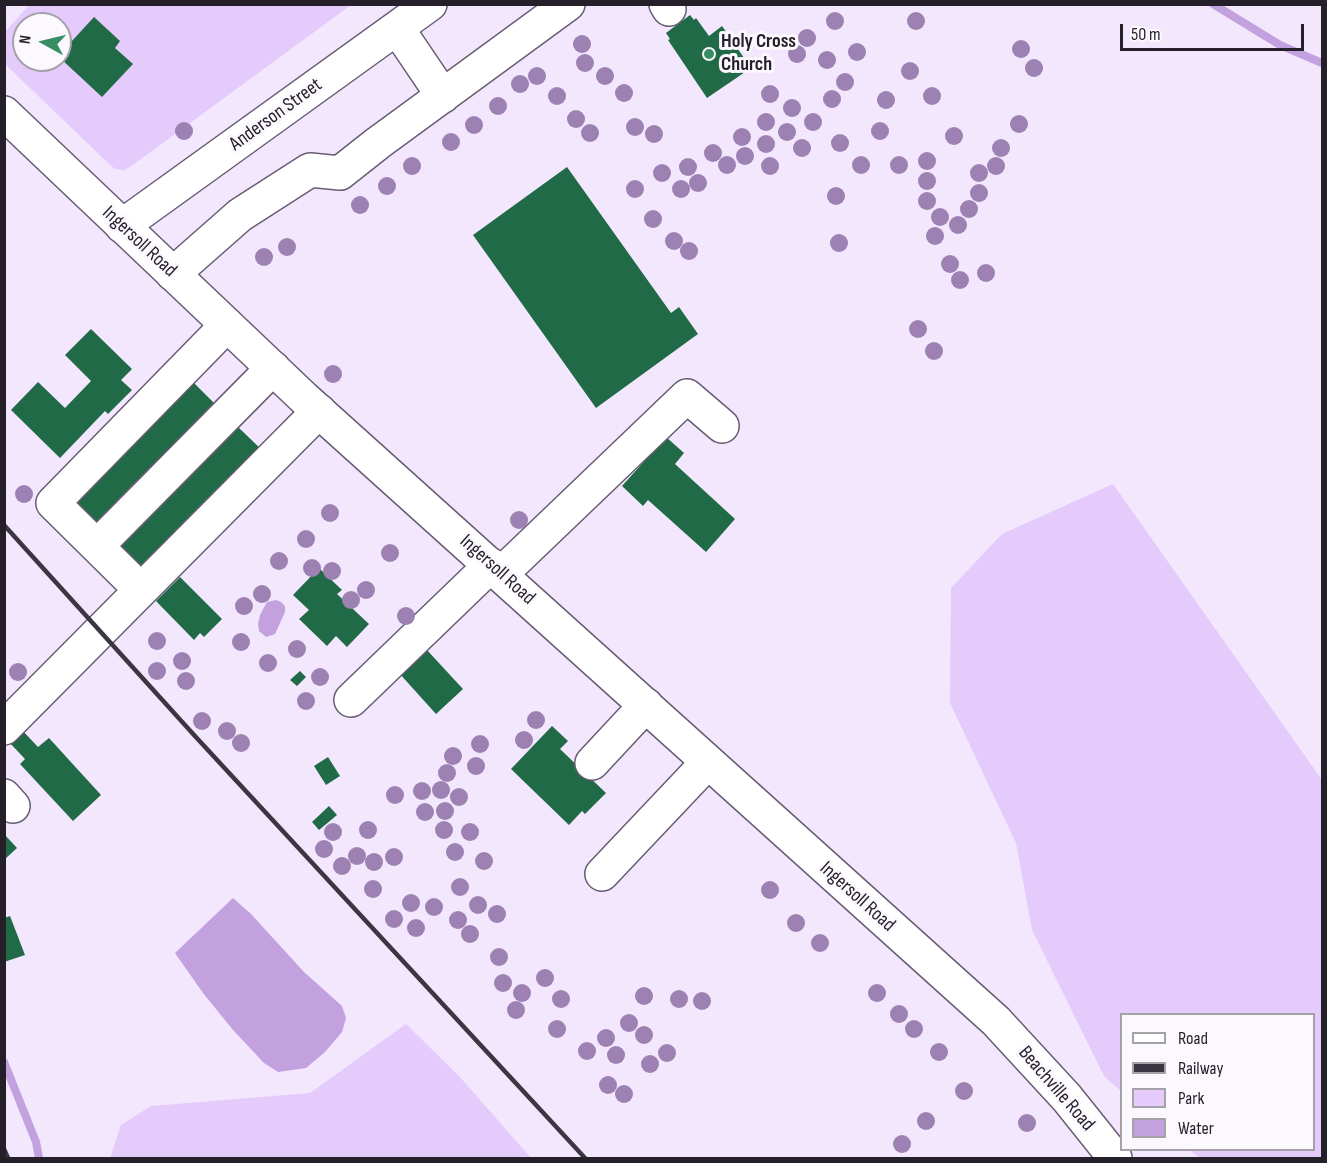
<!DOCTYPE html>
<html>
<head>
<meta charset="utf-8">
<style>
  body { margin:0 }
  #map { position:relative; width:1327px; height:1163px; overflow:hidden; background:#f2e7fd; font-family:"Sofia Sans Condensed",sans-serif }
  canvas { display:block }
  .frame { position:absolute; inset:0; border:6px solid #241f29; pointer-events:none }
  .legend { position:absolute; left:1120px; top:1013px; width:195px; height:138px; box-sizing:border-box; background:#fbf8fe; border:2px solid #a5a1a9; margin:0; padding:8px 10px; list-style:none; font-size:18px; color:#241f29 }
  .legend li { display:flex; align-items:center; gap:12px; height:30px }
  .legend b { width:30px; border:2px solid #a5a1a9 }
  .north { position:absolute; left:12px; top:12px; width:60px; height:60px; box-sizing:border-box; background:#fbf8fe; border:2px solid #a5a1a9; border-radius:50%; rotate:278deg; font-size:16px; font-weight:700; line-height:24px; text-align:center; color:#241f29 }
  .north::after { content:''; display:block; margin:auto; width:21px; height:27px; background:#368e62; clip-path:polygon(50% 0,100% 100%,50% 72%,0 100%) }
  .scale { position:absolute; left:1120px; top:24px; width:184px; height:27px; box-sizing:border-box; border:3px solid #241f29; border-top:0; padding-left:8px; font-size:18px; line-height:21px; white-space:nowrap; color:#241f29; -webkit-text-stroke:4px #fbf8fe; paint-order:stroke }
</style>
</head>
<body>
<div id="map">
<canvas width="1327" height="1163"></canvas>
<div class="frame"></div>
<ul class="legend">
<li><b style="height:8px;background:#fff"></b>Road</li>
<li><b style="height:8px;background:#3c3642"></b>Railway</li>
<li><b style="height:16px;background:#e4cbfb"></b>Park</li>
<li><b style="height:16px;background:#c2a1de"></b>Water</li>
</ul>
<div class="north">N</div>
<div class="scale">50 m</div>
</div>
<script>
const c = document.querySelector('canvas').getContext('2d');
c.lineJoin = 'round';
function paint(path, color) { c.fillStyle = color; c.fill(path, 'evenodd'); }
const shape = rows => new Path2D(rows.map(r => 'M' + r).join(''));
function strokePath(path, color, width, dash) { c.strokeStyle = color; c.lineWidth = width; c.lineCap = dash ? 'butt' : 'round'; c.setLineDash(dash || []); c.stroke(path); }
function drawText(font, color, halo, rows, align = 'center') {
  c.font = font + ' "Sofia Sans Condensed",sans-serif'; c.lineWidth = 6; c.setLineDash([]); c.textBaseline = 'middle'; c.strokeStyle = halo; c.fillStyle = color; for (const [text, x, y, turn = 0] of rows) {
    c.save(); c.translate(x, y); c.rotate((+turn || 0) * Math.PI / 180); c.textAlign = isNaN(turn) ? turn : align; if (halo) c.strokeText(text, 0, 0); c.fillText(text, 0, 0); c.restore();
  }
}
paint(shape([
  [29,5,351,5,130,167,124,170,115,169,108,163,5,64,5,32],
  [24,24,60,24,60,60,24,60],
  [1113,484,1322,780,1322,1158,1200,1158,1189,1150,1314,1150,1314,1014,1122,1014,1121,1091,1104,1076,1032,930,1016,843,950,703,951,588,1002,534],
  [406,1024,459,1076,531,1158,110,1158,121,1125,151,1106,310,1093]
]), '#e4cbfb');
paint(shape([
  [276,600,281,602,285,606,285,612,275,634,266,637,259,631,258,624,260,615,267,602],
  [233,898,251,914,304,972,342,1006,346,1018,342,1032,325,1052,306,1068,278,1072,264,1063,233,1030,203,993,175,953]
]), '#c2a1de');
strokePath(shape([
  [1213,4,1280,45,1322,63],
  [4,1062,36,1142,39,1158]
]), '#c2a1de', 8);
paint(shape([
  [690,15,694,20,696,18,709,36,722,26,751,68,707,98,668,40,670,39,666,33],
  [94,17,120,41,115,48,133,64,102,97,60,58,60,54],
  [567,167,671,313,679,307,698,334,596,408,473,235],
  [91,329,132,369,121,380,132,390,108,414,105,411,60,458,11,410,38,382,65,408,91,381,65,355],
  [193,382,218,407,97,529,73,505],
  [238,427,264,452,143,575,117,549],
  [666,437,684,453,675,464,735,519,706,552,648,500,643,506,622,486],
  [319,568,342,590,337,594,369,624,347,647,336,636,327,646,299,619,309,610,293,595],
  [180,577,222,619,204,637,200,633,194,640,156,601],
  [426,649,463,689,436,714,399,673],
  [300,671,306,677,297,686,290,680],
  [552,726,568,741,560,749,606,793,585,814,582,811,569,825,511,769],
  [21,729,38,747,49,738,101,795,73,821,20,764,25,759,8,741],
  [328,757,340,776,326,785,314,766],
  [329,806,337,815,319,830,312,822],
  [5,835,17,848,5,859],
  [10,916,25,955,4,962,4,918]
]), '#216a47');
const minor = shape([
  [666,4,669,9],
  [397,28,443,96],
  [122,226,430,4],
  [173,274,240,215,310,170,340,173,378,143,568,4],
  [97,546,273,368],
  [501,574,687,396,722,426],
  [141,590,53,503,227,325],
  [351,700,491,565],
  [4,728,319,411],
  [592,763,646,705],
  [4,796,13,806],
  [602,874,708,762]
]);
const major = shape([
  [4,113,304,398,996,1021,1067,1098,1115,1158]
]);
strokePath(minor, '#685c73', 36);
strokePath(major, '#685c73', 36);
strokePath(minor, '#fff', 33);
strokePath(major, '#fff', 33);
strokePath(shape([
  [4,525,194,735,585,1158],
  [4,1149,8,1158]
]), '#3c3642', 4.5);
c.fillStyle = '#9c81b2';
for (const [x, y] of [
  [835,21],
  [916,21],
  [807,38],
  [582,44],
  [1021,49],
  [857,52],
  [797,54],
  [827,60],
  [585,63],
  [1034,68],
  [910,71],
  [537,76],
  [605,76],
  [845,82],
  [520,84],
  [624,93],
  [770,94],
  [557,96],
  [932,96],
  [832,99],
  [886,100],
  [498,106],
  [792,108],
  [576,119],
  [766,122],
  [813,122],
  [1019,124],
  [474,125],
  [635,127],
  [184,131],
  [880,131],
  [787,132],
  [590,133],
  [654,134],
  [954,136],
  [742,137],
  [451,142],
  [840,143],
  [766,144],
  [802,148],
  [1001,148],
  [713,153],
  [745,156],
  [927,161],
  [727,165],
  [861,165],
  [899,165],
  [412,166],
  [770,166],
  [996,166],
  [688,167],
  [662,173],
  [979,173],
  [927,181],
  [698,183],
  [387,186],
  [635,189],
  [681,189],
  [979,193],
  [836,196],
  [927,201],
  [360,205],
  [969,209],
  [940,217],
  [653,219],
  [958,225],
  [935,236],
  [674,241],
  [839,243],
  [287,247],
  [689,251],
  [264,257],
  [950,264],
  [986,273],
  [960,280],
  [918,329],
  [934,351],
  [333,374],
  [24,494],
  [330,513],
  [519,520],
  [306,539],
  [390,553],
  [279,561],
  [312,568],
  [332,571],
  [366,590],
  [262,594],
  [351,600],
  [244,606],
  [406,616],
  [157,641],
  [241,642],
  [297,649],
  [182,661],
  [268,663],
  [157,671],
  [18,672],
  [320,677],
  [186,681],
  [306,701],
  [536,720],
  [202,721],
  [227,731],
  [524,740],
  [241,743],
  [480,744],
  [453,756],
  [476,766],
  [447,773],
  [441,790],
  [422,791],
  [395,795],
  [459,797],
  [445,811],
  [425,812],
  [368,830],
  [444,830],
  [333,832],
  [470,832],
  [324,849],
  [455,852],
  [357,856],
  [394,857],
  [484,861],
  [374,862],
  [342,866],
  [460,887],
  [373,889],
  [770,890],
  [411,903],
  [478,905],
  [434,907],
  [497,914],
  [394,919],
  [458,920],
  [796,923],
  [416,928],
  [470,934],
  [820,943],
  [499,957],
  [545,978],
  [503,983],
  [522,993],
  [877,993],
  [644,996],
  [561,999],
  [679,999],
  [702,1001],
  [516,1010],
  [899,1014],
  [629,1023],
  [557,1029],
  [914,1029],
  [644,1035],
  [606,1038],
  [587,1051],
  [939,1052],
  [667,1053],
  [616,1055],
  [650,1064],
  [608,1085],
  [964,1091],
  [624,1094],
  [926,1121],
  [1027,1123],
  [902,1144]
]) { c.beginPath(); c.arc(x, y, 9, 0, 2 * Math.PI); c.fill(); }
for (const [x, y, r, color] of [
  [709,54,6,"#368e62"]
]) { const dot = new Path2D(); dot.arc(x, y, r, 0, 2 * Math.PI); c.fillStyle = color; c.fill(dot); strokePath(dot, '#fbf8fe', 2); }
drawText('bold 20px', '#241f29', '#fbf8fe', [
  ["Holy Cross",721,42],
  ["Church",721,65]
], 'left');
drawText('20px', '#241f29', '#fbf8fe', [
  ["Anderson Street",276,115,-36],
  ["Ingersoll Road",139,242,43],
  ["Ingersoll Road",497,570,42],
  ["Ingersoll Road",857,897,42],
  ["Beachville Road",1056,1089,49]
]);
</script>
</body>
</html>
